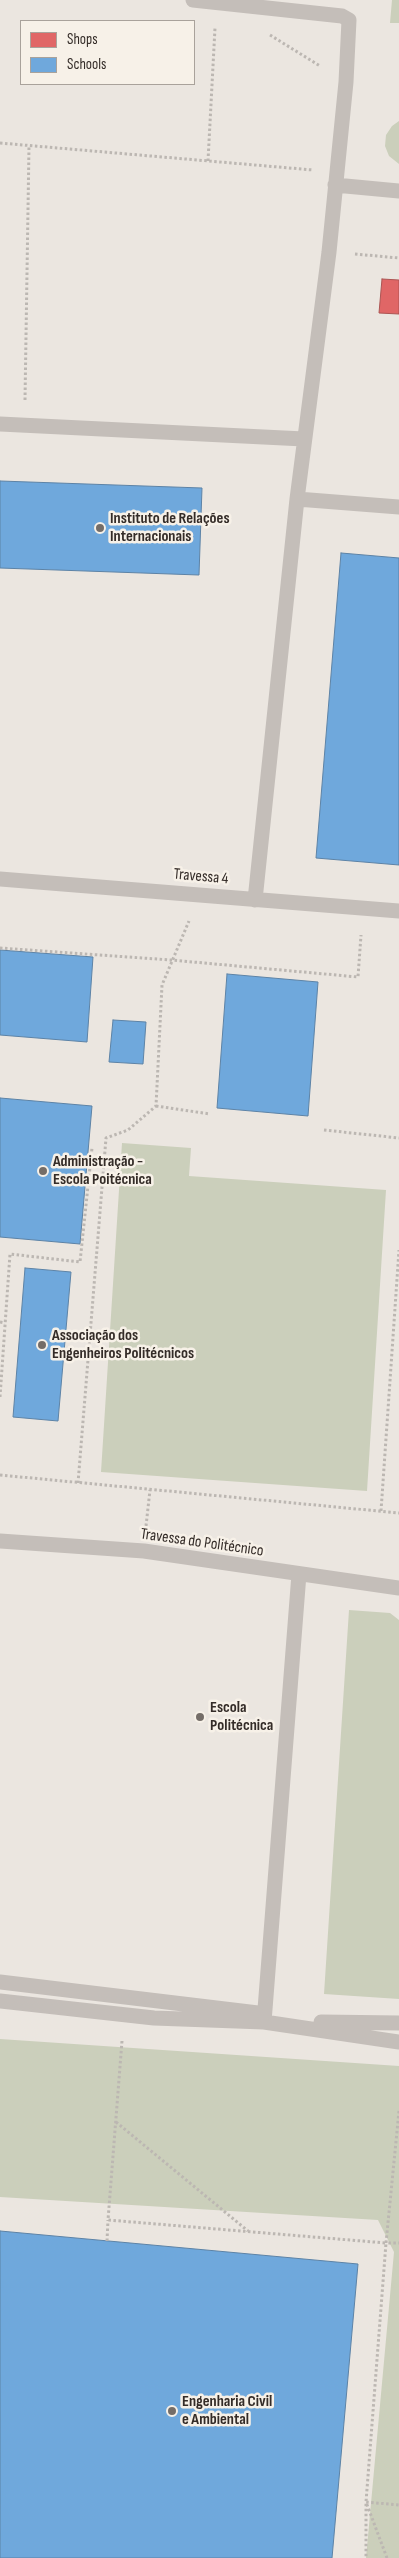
<!DOCTYPE html>
<html>
<head>
<meta charset="utf-8">
<style>
  body { margin:0 }
  #map { position:relative; width:399px; height:2558px; overflow:hidden; background:#ebe6e0; font-family:"Sofia Sans Condensed",sans-serif }
  canvas { display:block }
  .legend { position:absolute; left:20px; top:20px; width:175px; height:65px; box-sizing:border-box; background:#f7f1e8; border:1px solid #a9a29b; margin:0; padding:6px 9px; list-style:none; font-size:15px; color:#342c28 }
  .legend li { display:flex; align-items:center; gap:10px; height:25px }
  .legend b { width:25px; border:1px solid #a9a29b }
</style>
</head>
<body>
<div id="map">
<canvas width="399" height="2558"></canvas>
<ul class="legend">
<li><b style="height:14px;background:#e06666"></b>Shops</li>
<li><b style="height:14px;background:#6fa8dc"></b>Schools</li>
</ul>
</div>
<script>
const c = document.querySelector('canvas').getContext('2d');
c.lineJoin = 'round';
function paint(path, color) { c.fillStyle = color; c.fill(path, 'evenodd'); }
const shape = rows => new Path2D(rows.map(r => 'M' + r).join(''));
function strokePath(path, color, width, dash) { c.strokeStyle = color; c.lineWidth = width; c.lineCap = dash ? 'butt' : 'round'; c.setLineDash(dash || []); c.stroke(path); }
function drawText(font, color, halo, rows, align = 'center') {
  c.font = font + ' "Sofia Sans Condensed",sans-serif'; c.lineWidth = 5; c.setLineDash([]); c.textBaseline = 'middle'; c.strokeStyle = halo; c.fillStyle = color; for (const [text, x, y, turn = 0] of rows) {
    c.save(); c.translate(x, y); c.rotate((+turn || 0) * Math.PI / 180); c.textAlign = isNaN(turn) ? turn : align; if (halo) c.strokeText(text, 0, 0); c.fillText(text, 0, 0); c.restore();
  }
}
paint(shape([
  [392,0,399,0,399,23,390,23],
  [399,121,399,164,389,156,385,146,386,135,392,126],
  [122,1143,191,1148,189,1176,386,1190,367,1491,101,1472],
  [349,1610,390,1613,399,1620,399,1999,324,1994],
  [0,2039,399,2066,399,2558,366,2558,394,2252,378,2220,0,2197]
]), '#cbcfbb');
const shops = shape([
  [382,279,399,280,399,314,379,313,382,279]
]);
paint(shops, '#e06666');
strokePath(shops, '#ac5553', 1);
const schools = shape([
  [0,481,202,488,199,575,0,568,0,481],
  [341,553,399,558,399,865,316,858,341,553],
  [0,950,93,957,87,1042,0,1035,0,950],
  [227,974,318,982,308,1116,217,1108,227,974],
  [113,1020,146,1022,143,1064,109,1062,113,1020],
  [0,1098,92,1106,80,1244,0,1237,0,1098],
  [25,1268,71,1272,58,1421,13,1417,25,1268],
  [0,2231,358,2264,332,2558,0,2558,0,2231]
]);
paint(schools, '#6fa8dc');
strokePath(schools, '#5d83a6', 1);
strokePath(shape([
  [270,35,320,66],
  [0,143,313,170],
  [208,161,215,28],
  [355,254,399,258],
  [25,400,29,146],
  [0,948,171,960,358,977,361,935],
  [156,1106,210,1114],
  [324,1130,399,1138],
  [0,1322,5,1323],
  [0,1397,10,1254,80,1262,92,1148],
  [0,1475,399,1513],
  [78,1483,106,1138,128,1130,156,1106,162,985,189,921],
  [381,1511,399,1250],
  [146,1526,150,1490],
  [122,2041,108,2220,386,2243,366,2502,366,2558],
  [399,2111,386,2243,399,2243],
  [116,2122,248,2231],
  [107,2241,108,2220],
  [387,2558,366,2502,399,2505]
]), '#bcb7b2', 3, [2.5, 2.5]);
strokePath(shape([
  [193,0,342,16,349,20,346,82,329,252,297,499,255,900],
  [335,185,399,191],
  [0,424,304,439],
  [297,499,399,507],
  [0,879,399,911],
  [0,1541,144,1551,399,1588],
  [0,1982,258,2013],
  [0,2001,154,2018,264,2022,399,2042],
  [264,2022,299,1574],
  [321,2022,399,2023]
]), '#c4beb9', 15);
for (const [x, y, r, color] of [
  [100,528,5,"#746d68"],
  [43,1171,5,"#746d68"],
  [42,1345,5,"#746d68"],
  [200,1717,5,"#746d68"],
  [172,2411,5,"#746d68"]
]) { const dot = new Path2D(); dot.arc(x, y, r, 0, 2 * Math.PI); c.fillStyle = color; c.fill(dot); strokePath(dot, '#f7f1e8', 2); }
drawText('bold 16px', '#342c28', '#f7f1e8', [
  ["Instituto de Relações",110,519],
  ["Internacionais",110,537],
  ["Administração -",53,1162],
  ["Escola Poitécnica",53,1180],
  ["Associação dos",52,1336],
  ["Engenheiros Politécnicos",52,1354],
  ["Escola",210,1708],
  ["Politécnica",210,1726],
  ["Engenharia Civil",182,2402],
  ["e Ambiental",182,2420]
], 'left');
drawText('16px', '#342c28', '#f7f1e8', [
  ["Travessa 4",201,877,5],
  ["Travessa do Politécnico",202,1543,8]
]);
</script>
</body>
</html>
